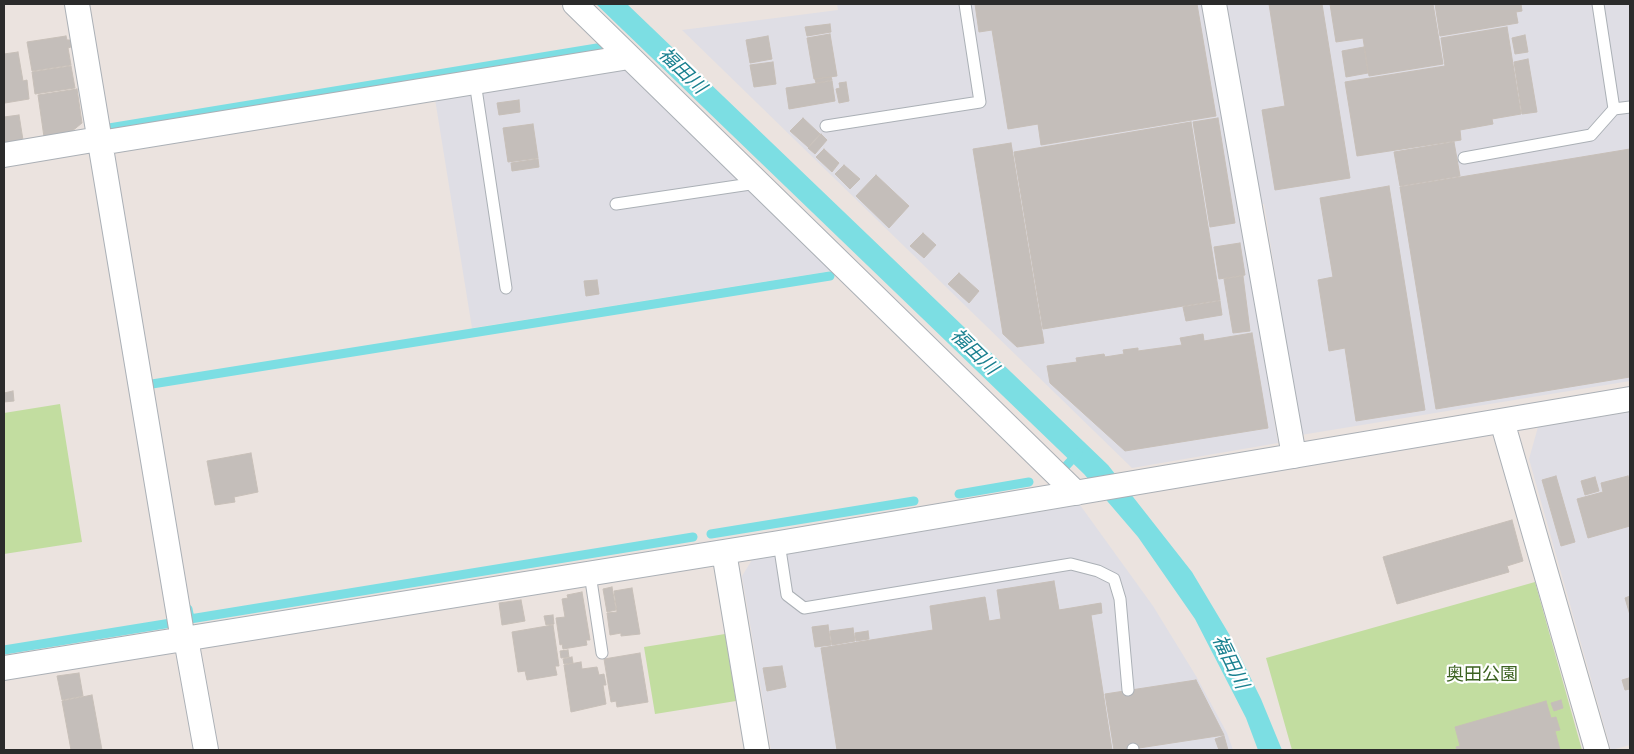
<!DOCTYPE html>
<html>
<head>
<meta charset="utf-8">
<style>
  body { margin:0 }
  #map { position:relative; width:1634px; height:754px; overflow:hidden; background:#ebe3df; font-family:Figtree,sans-serif }
  canvas { display:block }
  .frame { position:absolute; inset:0; border:5px solid #2b2b2b; pointer-events:none }
</style>
</head>
<body>
<div id="map">
<canvas width="1634" height="754"></canvas>
<div class="frame"></div>
</div>
<script>
const c = document.querySelector('canvas').getContext('2d');
c.lineJoin = 'round';
function paint(path, color) { c.fillStyle = color; c.fill(path, 'evenodd'); }
const shape = rows => new Path2D(rows.map(r => 'M' + r).join(''));
function strokePath(path, color, width, dash) { c.strokeStyle = color; c.lineWidth = width; c.lineCap = dash ? 'butt' : 'round'; c.setLineDash(dash || []); c.stroke(path); }
function drawText(font, color, halo, rows, align = 'center') {
  c.font = font + ' Figtree,"Noto Sans JP",sans-serif'; c.lineWidth = 4.5; c.setLineDash([]); c.textBaseline = 'middle'; c.strokeStyle = halo; c.fillStyle = color; for (const [text, x, y, turn = 0] of rows) {
    c.save(); c.translate(x, y); c.rotate((+turn || 0) * Math.PI / 180); c.textAlign = isNaN(turn) ? turn : align; if (halo) c.strokeText(text, 0, 0); c.fillText(text, 0, 0); c.restore();
  }
}
paint(shape([
  [837,4,1204,4,1278,443,1132,468,682,30,838,10],
  [1227,4,1630,4,1630,381,1301,435,1264,204,1259,204],
  [627,69,831,271,472,328,435,99],
  [1630,412,1630,745,1611,750,1529,459,1538,427],
  [1080,505,1153,606,1196,676,1227,733,1233,750,771,750,742,576,752,560]
]), '#dfdee5');
paint(shape([
  [60,404,82,542,4,554,4,413],
  [1535,582,1582,750,1292,750,1266,658],
  [725,634,736,701,655,714,644,647]
]), '#c2dda0');
paint(shape([
  [596,4,627,4,1108,465,1192,572,1229,634,1261,699,1282,750,1258,750,1246,718,1195,619,1138,537,1084,474]
]), '#7cdee3');
strokePath(shape([
  [109,128,603,47],
  [152,384,830,276],
  [1066,466,1078,453],
  [959,494,1029,482],
  [711,534,914,501],
  [188,609,190,619,693,537],
  [4,650,171,623]
]), '#7cdee3', 9);
const building = shape([
  [975,4,1197,4,1216,116,1041,145,1038,124,1008,129,992,30,979,32,975,4],
  [1269,4,1322,4,1350,178,1275,190,1262,110,1285,106,1269,4],
  [1330,4,1433,4,1443,64,1369,76,1363,38,1336,42,1330,4],
  [1435,4,1521,4,1522,11,1516,12,1518,23,1440,36,1435,4],
  [830,24,831,32,807,36,805,27,830,24],
  [1507,27,1521,114,1492,119,1493,124,1460,130,1461,140,1357,156,1345,82,1445,66,1441,38,1507,27],
  [830,34,837,76,814,79,807,38,830,34],
  [1525,35,1528,52,1515,54,1512,38,1525,35],
  [66,36,67,40,71,40,71,47,68,48,71,65,32,71,27,42,66,36],
  [768,36,772,59,750,63,746,40,768,36],
  [1364,47,1368,73,1346,77,1342,51,1364,47],
  [18,52,23,81,27,80,29,99,5,103,4,54,18,52],
  [1528,59,1537,112,1522,114,1514,62,1528,59],
  [773,62,776,84,754,87,750,65,773,62],
  [71,66,75,88,35,94,32,72,71,66],
  [831,77,832,80,816,83,815,79,831,77],
  [832,81,835,101,789,109,786,88,832,81],
  [846,82,849,101,839,103,836,89,840,88,839,83,846,82],
  [77,89,82,123,71,132,44,137,38,95,77,89],
  [519,100,520,112,499,115,497,103,519,100],
  [19,115,23,140,4,143,4,117,19,115],
  [803,118,820,134,808,147,790,131,803,118],
  [1218,118,1235,223,1210,227,1193,122,1218,118],
  [1191,122,1220,300,1043,329,1014,152,1191,122],
  [533,124,538,158,508,162,503,128,533,124],
  [821,134,827,140,815,154,808,148,821,134],
  [1454,142,1460,176,1400,186,1394,152,1454,142],
  [1011,143,1044,343,1017,347,1003,334,973,149,1011,143],
  [824,149,839,163,832,172,816,157,824,149],
  [1630,149,1630,377,1436,409,1400,187,1630,149],
  [538,159,539,167,512,171,511,163,538,159],
  [844,165,860,179,850,189,835,174,844,165],
  [876,175,909,206,889,228,856,196,876,175],
  [1389,186,1425,410,1356,421,1345,348,1329,351,1318,280,1333,277,1320,198,1389,186],
  [923,233,936,245,924,258,910,246,923,233],
  [1240,243,1245,275,1219,279,1214,247,1240,243],
  [959,273,979,291,969,303,948,284,959,273],
  [1243,276,1250,331,1233,333,1224,279,1243,276],
  [597,280,599,294,586,296,584,281,597,280],
  [1220,301,1222,315,1186,321,1183,307,1220,301],
  [1252,333,1268,428,1125,451,1050,383,1047,366,1077,362,1076,358,1104,354,1105,357,1124,354,1123,350,1138,348,1138,351,1182,345,1180,338,1203,334,1204,341,1252,333],
  [13,391,14,401,4,402,4,393,13,391],
  [251,453,258,492,234,497,235,502,215,505,207,461,251,453],
  [1556,476,1575,542,1561,546,1542,480,1556,476],
  [1628,476,1630,483,1630,526,1588,538,1577,499,1603,492,1601,483,1628,476],
  [1595,477,1599,491,1585,495,1581,481,1595,477],
  [1512,520,1523,561,1507,566,1509,572,1397,604,1383,557,1512,520],
  [1054,581,1059,610,1101,603,1102,613,1091,615,1112,750,837,750,821,648,933,630,930,606,985,597,989,621,1001,619,997,590,1054,581],
  [612,587,616,610,607,612,603,589,612,587],
  [632,588,640,634,621,636,621,633,610,635,607,613,617,612,614,591,632,588],
  [582,592,590,640,586,640,587,645,563,649,562,644,560,645,556,618,565,617,562,599,568,598,567,595,582,592],
  [1630,596,1630,615,1625,598,1630,596],
  [521,600,525,621,502,625,499,603,521,600],
  [553,615,554,624,546,625,544,616,553,615],
  [553,625,559,666,555,666,557,675,527,680,525,671,518,672,512,632,553,625],
  [828,625,831,645,815,647,812,627,828,625],
  [853,628,855,641,832,645,830,631,853,628],
  [868,631,869,639,856,641,855,633,868,631],
  [568,650,569,657,561,658,560,651,568,650],
  [640,653,648,702,617,707,616,701,611,702,604,659,640,653],
  [572,657,573,663,564,664,563,659,572,657],
  [581,662,582,669,597,667,599,675,604,674,606,685,603,685,606,704,571,712,564,665,581,662],
  [782,666,786,687,767,691,763,668,782,666],
  [79,673,83,696,62,700,57,676,79,673],
  [1629,678,1630,689,1625,690,1622,680,1629,678],
  [1196,680,1224,735,1126,750,1114,750,1105,694,1196,680],
  [92,695,102,750,71,750,62,701,92,695],
  [1561,700,1563,708,1554,711,1551,703,1561,700],
  [1546,701,1551,718,1556,717,1560,730,1555,731,1560,750,1457,750,1456,747,1460,746,1455,727,1546,701],
  [1224,736,1228,750,1219,750,1215,739,1224,736]
]);
paint(building, '#c4beba');
strokePath(building, '#c7bfb8', 1);
const lane = shape([
  [1598,4,1614,109,1630,107],
  [475,82,506,288],
  [826,126,980,102,965,4],
  [1464,158,1591,135,1614,109],
  [616,204,757,183],
  [779,543,787,595,804,608,1071,564,1098,571,1114,579,1120,599,1128,690],
  [590,574,602,653],
  [1133,749,1133,750]
]);
const street = shape([
  [77,4,183,640],
  [575,4,1076,493],
  [1214,4,1294,456],
  [100,143,629,57],
  [4,155,99,139],
  [1502,421,1597,750],
  [724,552,757,750],
  [186,639,206,750],
  [4,668,779,543,1630,399]
]);
strokePath(lane, '#abb0b6', 13);
strokePath(street, '#abb0b6', 26);
strokePath(lane, '#fff', 11);
strokePath(street, '#fff', 24);
drawText('18px', '#3c6221', '#fff', [
  ["奥田公園",1482,675]
]);
drawText('italic 19px', '#1a8190', '#fff', [
  ["福田川",682,71,44],
  ["福田川",974,352,44],
  ["福田川",1230,662,64]
]);
</script>
</body>
</html>
